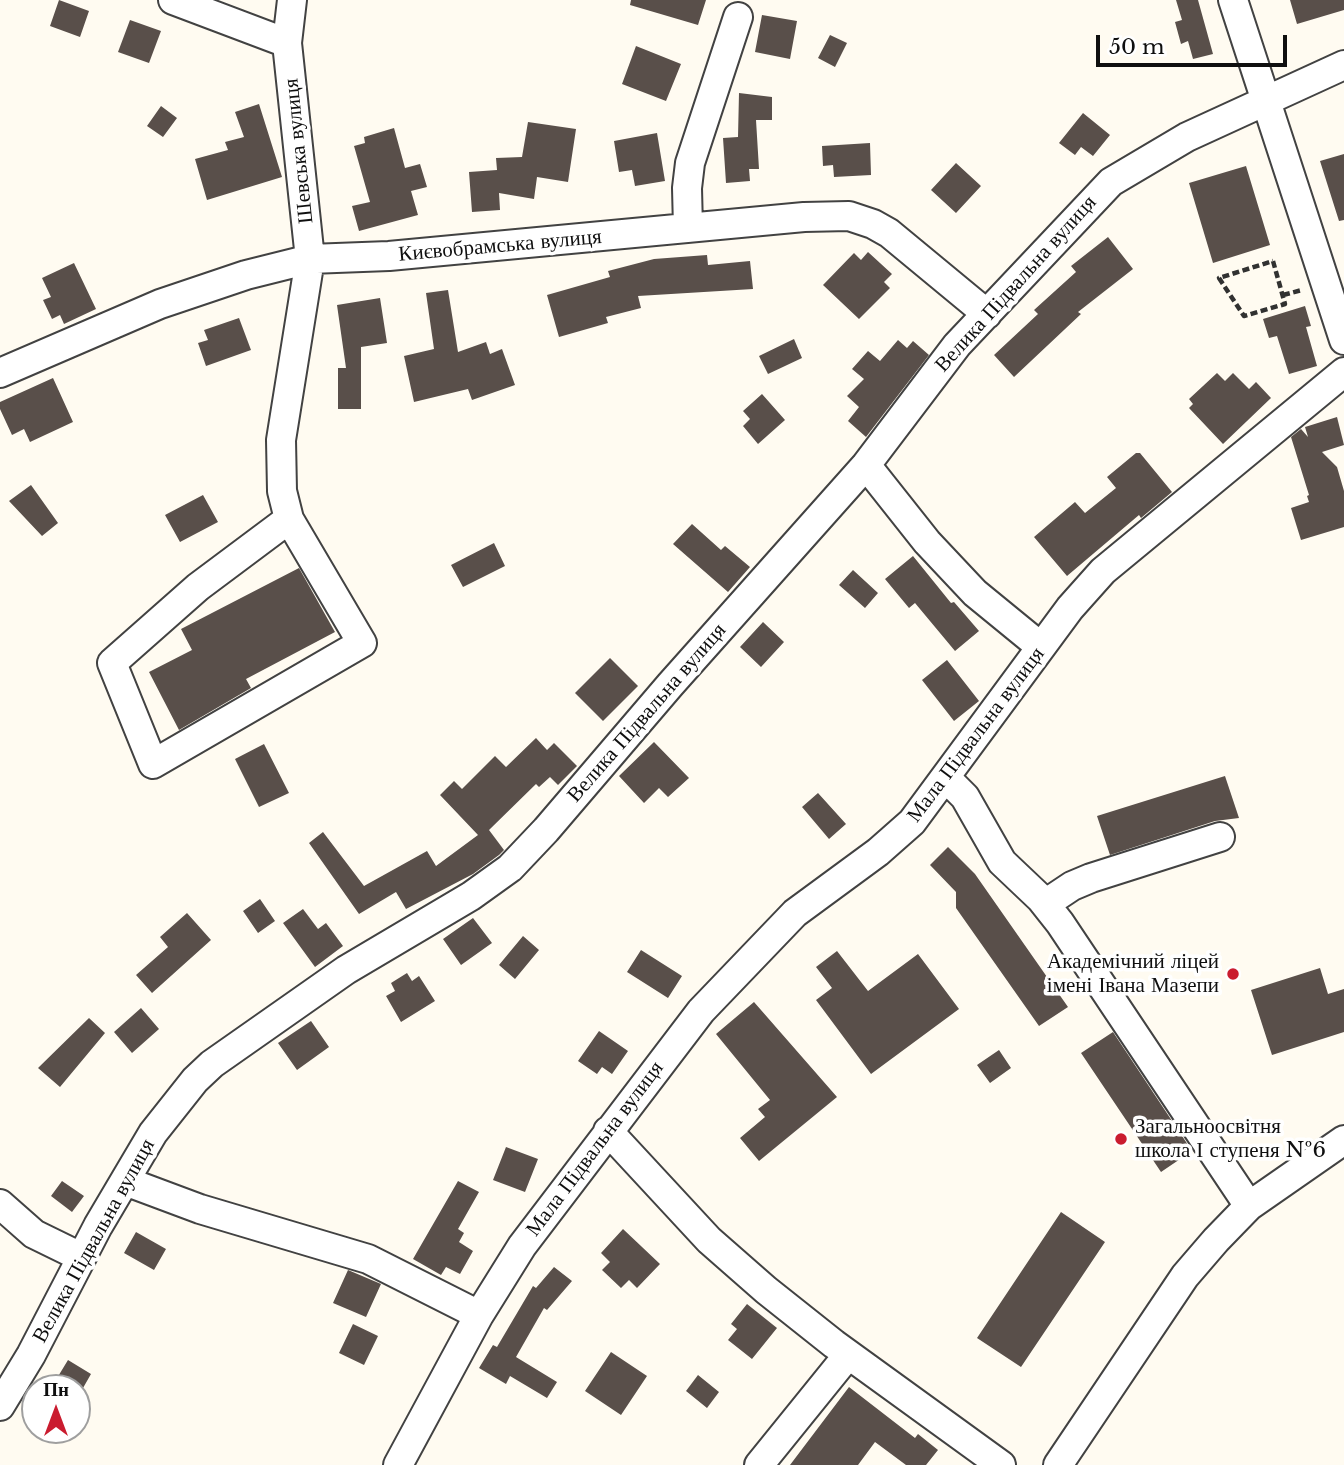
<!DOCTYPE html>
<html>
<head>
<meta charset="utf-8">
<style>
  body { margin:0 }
  #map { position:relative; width:1344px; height:1465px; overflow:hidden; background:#fffbf1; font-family:"Libre Baskerville",serif }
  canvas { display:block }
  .north { position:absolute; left:21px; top:1374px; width:70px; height:70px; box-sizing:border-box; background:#fff; border:2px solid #9f9f9f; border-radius:50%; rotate:0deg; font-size:19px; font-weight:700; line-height:28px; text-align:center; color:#0f0f0f }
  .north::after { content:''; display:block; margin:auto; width:24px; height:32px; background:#ca1c2f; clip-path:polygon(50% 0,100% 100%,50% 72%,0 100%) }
  .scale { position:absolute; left:1096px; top:35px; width:191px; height:32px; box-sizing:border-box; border:4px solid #0f0f0f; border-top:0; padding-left:9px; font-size:21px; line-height:24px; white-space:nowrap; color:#0f0f0f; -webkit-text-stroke:5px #fff; paint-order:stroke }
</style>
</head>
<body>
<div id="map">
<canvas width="1344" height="1465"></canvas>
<div class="north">Пн</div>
<div class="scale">50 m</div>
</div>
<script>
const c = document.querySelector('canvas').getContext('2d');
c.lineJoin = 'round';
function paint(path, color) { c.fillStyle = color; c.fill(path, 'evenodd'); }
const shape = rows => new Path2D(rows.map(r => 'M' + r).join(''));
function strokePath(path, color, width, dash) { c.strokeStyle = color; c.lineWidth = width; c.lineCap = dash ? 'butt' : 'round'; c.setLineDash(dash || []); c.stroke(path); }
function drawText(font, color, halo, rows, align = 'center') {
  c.font = font + ' "Libre Baskerville",serif'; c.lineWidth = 7; c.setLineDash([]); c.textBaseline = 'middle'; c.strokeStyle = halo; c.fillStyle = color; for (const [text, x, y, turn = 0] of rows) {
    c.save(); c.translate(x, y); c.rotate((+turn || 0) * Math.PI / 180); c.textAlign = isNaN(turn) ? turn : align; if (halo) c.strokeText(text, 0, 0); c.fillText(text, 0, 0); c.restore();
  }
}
paint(shape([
  [59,0,89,11,80,37,50,26],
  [631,0,706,0,698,25,630,5],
  [1176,0,1198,0,1213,54,1193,59,1188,41,1181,44,1175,22,1182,20],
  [1290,0,1344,0,1344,10,1297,24],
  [762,15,797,21,790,59,755,52],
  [130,20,161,31,149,63,118,52],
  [830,35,847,43,835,67,818,58],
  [636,46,681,64,666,101,622,84],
  [739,93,772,97,772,120,756,120,759,169,749,169,750,181,726,183,723,138,738,137],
  [259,104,282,177,207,200,195,159,228,150,225,142,244,137,235,112],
  [161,106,177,118,163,137,147,126],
  [1083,113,1110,135,1093,156,1081,147,1075,155,1059,143],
  [528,122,576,129,568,182,537,177,534,199,499,193,500,210,472,212,469,172,497,170,496,158,522,157],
  [394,128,405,168,420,164,427,187,411,191,418,215,359,231,352,206,370,202,354,146,365,143,364,137],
  [657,133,665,181,635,186,632,170,619,172,614,141],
  [870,143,871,175,834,177,833,165,823,166,822,146],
  [1344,154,1344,220,1339,221,1320,161],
  [956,163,981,186,956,213,931,190],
  [1246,166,1270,245,1213,263,1189,183],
  [1108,237,1133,269,1078,312,1081,314,1014,377,994,355,1038,314,1034,310,1076,272,1071,266],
  [868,252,892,274,884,282,890,288,859,319,823,285,854,253,861,260],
  [707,255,708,265,750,261,753,289,638,296,641,308,606,317,608,323,559,337,547,295,610,277,608,271,654,259],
  [74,263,96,309,64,324,60,315,52,319,43,300,51,297,42,278],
  [448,290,458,352,486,342,490,354,502,349,515,385,472,400,468,389,414,402,404,356,434,349,426,293],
  [380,298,387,343,361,347,361,409,338,409,338,368,346,368,337,305],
  [1305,306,1311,326,1306,327,1317,366,1289,374,1277,336,1269,338,1263,319],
  [239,318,251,350,206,366,198,343,208,340,204,330],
  [794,339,802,358,768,374,759,356],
  [898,340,907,348,913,341,929,355,866,437,848,421,859,407,847,396,864,379,852,369,868,351,880,361],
  [1217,373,1225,381,1233,373,1249,389,1256,382,1271,398,1223,444,1189,408,1193,404,1189,399],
  [53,378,73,422,30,442,24,429,12,435,0,409,0,402],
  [762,394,785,420,758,444,743,426,750,419,743,411],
  [1337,417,1344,445,1322,452,1337,467,1344,491,1344,527,1301,540,1291,508,1309,502,1307,496,1309,495,1291,437,1301,429,1308,437,1305,427],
  [1136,453,1140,453,1172,492,1141,518,1139,515,1067,576,1034,537,1075,502,1085,513,1116,488,1107,477],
  [31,485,58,523,42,536,9,501],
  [203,495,218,522,180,542,165,515],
  [692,524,721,550,725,546,750,567,728,592,673,544],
  [494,543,505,566,463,587,451,565],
  [913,556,951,603,954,602,979,631,955,651,915,603,909,608,885,579],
  [299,568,335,632,246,679,251,688,179,730,149,672,192,650,181,629],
  [853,570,878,593,865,608,839,585],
  [763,622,784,642,761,667,740,647],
  [610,658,638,686,603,721,575,693],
  [947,660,979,701,954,721,922,680],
  [536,738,547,750,554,743,577,766,558,785,550,777,539,787,536,784,489,830,504,850,499,855,473,874,406,909,396,892,359,914,309,843,323,832,364,886,427,851,436,866,478,835,440,795,454,781,462,789,495,756,506,767],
  [654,742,689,778,668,797,659,788,644,803,619,776],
  [264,744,289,793,259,807,235,759],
  [1225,776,1239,818,1215,821,1110,855,1097,816],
  [818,793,846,824,829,839,802,807],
  [948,847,975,874,1068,1007,1039,1026,956,908,956,892,930,865],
  [260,899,275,921,258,933,243,911],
  [303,909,318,929,326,923,343,946,315,967,283,923],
  [187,913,211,940,152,993,136,975,168,947,160,937],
  [473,918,492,943,461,965,443,939],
  [523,936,539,950,515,979,499,965],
  [641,950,682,976,668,998,627,972],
  [837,951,868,991,918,954,959,1009,871,1074,816,1000,832,988,816,967],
  [1320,968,1328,994,1344,989,1344,1032,1272,1055,1251,990],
  [407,973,412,981,419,976,435,1001,401,1022,386,996,395,991,391,983],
  [754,1002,837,1097,759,1161,740,1138,765,1117,758,1109,770,1100,716,1034],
  [141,1008,159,1029,132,1053,114,1032],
  [89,1018,105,1033,60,1087,38,1068],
  [311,1021,329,1047,297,1070,278,1043],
  [599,1031,628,1051,612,1074,602,1067,597,1074,578,1061],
  [1113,1032,1192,1151,1161,1172,1081,1053],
  [999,1050,1011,1068,990,1083,977,1065],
  [506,1147,538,1159,525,1192,493,1180],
  [62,1181,84,1196,72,1212,51,1196],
  [458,1181,479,1192,458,1229,464,1233,459,1242,473,1251,460,1274,446,1267,441,1275,413,1259],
  [1061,1212,1105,1242,1021,1367,977,1338],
  [623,1229,660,1264,637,1288,629,1280,621,1288,602,1270,610,1262,601,1253],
  [136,1232,166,1249,154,1270,124,1253],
  [554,1267,572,1281,547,1310,544,1308,516,1357,557,1382,547,1398,510,1376,506,1384,479,1368,493,1345,497,1347,533,1286,536,1288],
  [348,1270,381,1284,366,1317,333,1303],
  [747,1304,777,1328,752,1359,728,1340,737,1329,731,1324],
  [353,1324,378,1336,364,1365,339,1353],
  [611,1352,647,1376,621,1415,585,1391],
  [68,1360,91,1374,83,1388,51,1388],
  [698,1375,719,1392,707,1408,686,1391],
  [849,1387,915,1438,918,1434,938,1450,926,1465,906,1465,875,1442,858,1465,790,1465]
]), '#594f4a');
const minor = shape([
  [173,0,287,43],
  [1233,0,1344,340],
  [688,228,687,188,690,163,738,17],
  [0,373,160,304,246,275,310,259,389,256,804,217,849,216,873,224,889,233,987,314],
  [866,465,927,542,975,593,1041,647],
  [289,519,362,643,153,764,112,663,198,587,289,519],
  [289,519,282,491,281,440,310,259,287,43,292,0],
  [946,778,965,797,1002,862,1041,899,1060,923,1249,1206],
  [1045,904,1072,886,1091,878,1220,837],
  [608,1131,709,1240,766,1290,834,1344,1001,1465],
  [125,1181,200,1209,368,1259,479,1315],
  [0,1204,34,1234,81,1257],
  [0,1406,31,1355,98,1226,153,1133,195,1080,212,1064,346,970,471,896,510,868,546,830,670,685,866,465,957,345,1111,182,1187,137,1344,65],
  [398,1465,479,1315,522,1246,701,1011,795,913,878,852,912,822,1070,608,1103,571,1344,372],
  [759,1465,848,1355],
  [1058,1465,1185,1276,1216,1240,1249,1206,1344,1140]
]);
strokePath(minor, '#424242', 32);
strokePath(shape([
  [1273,261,1285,304,1244,316,1219,278,1273,261],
  [1283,295,1302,290]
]), '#313131', 4.5, [7, 3.5]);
strokePath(minor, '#fff', 28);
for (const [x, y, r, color] of [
  [1233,974,7,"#ca1c2f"],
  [1121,1139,7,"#ca1c2f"]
]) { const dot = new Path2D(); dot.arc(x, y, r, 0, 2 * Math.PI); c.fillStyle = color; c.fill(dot); strokePath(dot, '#fff', 2.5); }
drawText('21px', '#0f0f0f', '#fff', [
  ["Шевська вулиця",299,151,-96],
  ["Києвобрамська вулиця",500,246,-5],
  ["Велика Підвальна вулиця",1016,284,-48],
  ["Велика Підвальна вулиця",647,713,-49],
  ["Мала Підвальна вулиця",976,735,-53],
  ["Мала Підвальна вулиця",595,1149,-53],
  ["Велика Підвальна вулиця",94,1241,-61]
]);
drawText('21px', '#0f0f0f', '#fff', [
  ["Академічний ліцей",1219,962],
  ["імені Івана Мазепи",1219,986],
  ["Загальноосвітня",1135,1127,"left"],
  ["школа І ступеня №6",1135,1151,"left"]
], 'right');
</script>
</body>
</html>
